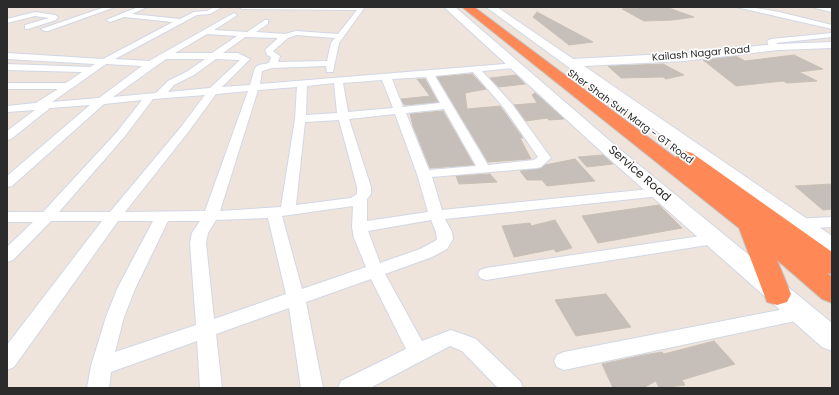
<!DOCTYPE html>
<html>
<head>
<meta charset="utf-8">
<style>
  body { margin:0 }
  #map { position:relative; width:839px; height:395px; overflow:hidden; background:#eee4dc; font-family:Poppins,sans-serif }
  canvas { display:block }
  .frame { position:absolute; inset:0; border:8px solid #2b2b2b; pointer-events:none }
</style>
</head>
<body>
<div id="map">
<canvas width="839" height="395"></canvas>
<div class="frame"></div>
</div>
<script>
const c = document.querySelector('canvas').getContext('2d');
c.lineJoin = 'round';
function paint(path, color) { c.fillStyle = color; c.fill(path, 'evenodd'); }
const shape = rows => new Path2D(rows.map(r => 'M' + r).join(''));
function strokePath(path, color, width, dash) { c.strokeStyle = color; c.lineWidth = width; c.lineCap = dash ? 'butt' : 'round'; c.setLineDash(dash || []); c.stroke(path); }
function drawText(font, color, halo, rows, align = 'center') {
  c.font = font + ' Poppins,sans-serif'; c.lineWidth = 3.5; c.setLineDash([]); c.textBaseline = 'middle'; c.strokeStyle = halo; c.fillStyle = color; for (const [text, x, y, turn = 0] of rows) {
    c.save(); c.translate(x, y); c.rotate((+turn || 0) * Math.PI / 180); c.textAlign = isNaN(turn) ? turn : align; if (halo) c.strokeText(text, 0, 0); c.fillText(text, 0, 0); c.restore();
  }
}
const building = shape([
  [640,7,666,7,694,17,673,20,644,21,622,9,640,7],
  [537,12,593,42,569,45,533,17,537,12],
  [794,55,823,69,799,72,817,81,787,83,783,81,736,86,703,60,736,56,745,61,794,55],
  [663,64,684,75,666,79,663,77,621,78,608,66,663,64],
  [472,74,486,89,465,93,467,109,500,106,523,138,520,138,531,159,488,162,437,77,472,74],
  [516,75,525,84,499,87,490,78,516,75],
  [417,79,425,79,438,102,405,105,403,103,401,99,430,96,417,79],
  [535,93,559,114,564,119,549,120,547,118,526,121,514,105,537,103,532,95,535,93],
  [443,111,474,165,430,168,413,126,410,114,443,111],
  [603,155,613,164,587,167,578,157,603,155],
  [575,159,595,181,547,186,542,180,527,180,520,171,537,169,545,165,575,159],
  [490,174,497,182,459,184,456,176,490,174],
  [832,184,832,209,823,210,795,186,832,184],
  [659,205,682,228,598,243,582,216,659,205],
  [555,220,572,248,556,252,554,249,514,257,502,226,530,223,531,226,555,220],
  [606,294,631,327,576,336,555,300,606,294],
  [714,341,735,364,682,380,685,385,659,388,656,381,643,388,613,388,602,364,644,355,662,352,664,354,714,341]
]);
paint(building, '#c6beb8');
strokePath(building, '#c9c0b5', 1);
const street = shape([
  [105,7,115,7,48,31,45,31,41,29,105,7],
  [138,7,147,7,132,14,180,19,194,12,207,11,214,7,222,7,210,14,197,15,115,59,149,61,234,13,237,15,236,16,214,30,247,32,265,20,268,20,268,24,256,32,285,34,296,31,338,34,357,10,242,9,239,7,365,7,339,43,333,72,327,72,326,66,272,68,262,71,260,84,517,63,518,65,514,68,482,71,512,104,551,158,541,167,537,168,432,177,442,210,660,188,665,189,667,192,665,195,660,196,445,219,452,232,453,239,447,249,432,257,385,274,422,341,451,330,476,339,520,381,523,388,498,388,462,351,450,346,370,388,338,388,341,381,406,349,371,279,306,302,323,388,301,388,289,308,216,334,222,388,200,388,197,341,111,372,109,388,87,388,91,366,106,317,117,289,153,221,118,221,14,367,7,370,7,345,102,221,51,221,13,260,7,262,7,247,33,222,7,222,7,212,43,212,117,132,142,100,104,104,12,186,7,187,7,176,90,105,50,108,11,139,7,140,7,131,35,110,7,112,7,106,36,103,58,89,7,89,7,83,66,83,82,72,7,70,7,64,90,67,95,64,7,59,7,53,103,59,173,22,124,17,110,22,106,20,138,7],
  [207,34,237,36,212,53,175,53,207,34],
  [296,35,335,38,331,43,327,61,278,62,280,56,273,51,288,38,296,35],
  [245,37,278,38,265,50,267,55,271,57,269,63,259,65,255,68,250,85,222,87,250,59,238,53,223,53,245,37],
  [166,59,205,59,188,71,168,81,156,93,113,97,166,59],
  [216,59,240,60,210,88,168,92,174,85,194,75,216,59],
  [106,64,142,66,99,98,52,102,106,64],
  [473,72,504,108,538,157,534,160,488,165,435,76,473,72],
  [426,77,440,103,403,107,392,79,426,77],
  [382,80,393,108,348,112,343,83,382,80],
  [334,83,337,113,306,115,307,86,334,83],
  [297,87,295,119,281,207,220,211,258,90,297,87],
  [248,91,205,211,125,212,189,131,216,94,248,91],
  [205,95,181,127,110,212,59,212,125,136,153,99,205,95],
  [444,109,476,166,429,170,406,113,444,109],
  [395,114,417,174,428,212,367,221,367,199,371,194,371,187,349,119,395,114],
  [339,120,357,187,357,194,351,198,296,205,305,122,339,120],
  [353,206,352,227,354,238,366,267,302,289,282,216,353,206],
  [268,218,286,294,214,319,206,243,208,233,216,220,268,218],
  [431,220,436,232,437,239,435,241,420,249,380,263,368,231,431,220],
  [168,221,200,221,192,233,190,243,196,325,115,352,124,317,135,289,168,221],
  [736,7,750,7,779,12,832,25,832,29,736,7],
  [814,7,832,8,832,12,815,8,814,7],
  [35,12,55,15,58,17,56,20,28,29,25,29,25,25,49,18,35,16,7,23,7,19,35,12],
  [832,33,832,37,776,43,782,47,778,49,769,46,767,41,771,39,832,33],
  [832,217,832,227,794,229,789,227,786,224,789,221,794,219,832,217],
  [714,234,720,235,722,239,720,243,486,280,480,278,478,274,480,270,486,268,714,234],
  [800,306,807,308,809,313,807,318,800,320,564,370,557,367,554,361,557,355,564,352,800,306]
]);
const secondary = shape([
  [444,7,455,7,617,147,832,323,832,351,822,347,605,155,444,7],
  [486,7,497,7,573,59,684,53,778,44,832,42,832,48,778,50,684,61,584,66,832,236,832,255,824,253,486,7]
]);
const highway = shape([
  [462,7,474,7,676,158,678,153,685,151,692,153,832,252,832,274,827,273,832,277,832,303,822,299,777,260,791,294,787,302,777,305,767,302,739,228,462,7]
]);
strokePath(street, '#d1d7e5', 2);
strokePath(secondary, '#d1d7e5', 2);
strokePath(highway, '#c4c4c4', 2);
paint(street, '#fff');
paint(secondary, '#fff');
paint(highway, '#ff8956');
drawText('10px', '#2b2b2b', '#fff', [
  ["Kailash Nagar Road",701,54,-5],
  ["Sher Shah Suri Marg - GT Road",630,117,36]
]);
drawText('12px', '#2b2b2b', '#fff', [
  ["Service Road",639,174,41]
]);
</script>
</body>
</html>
